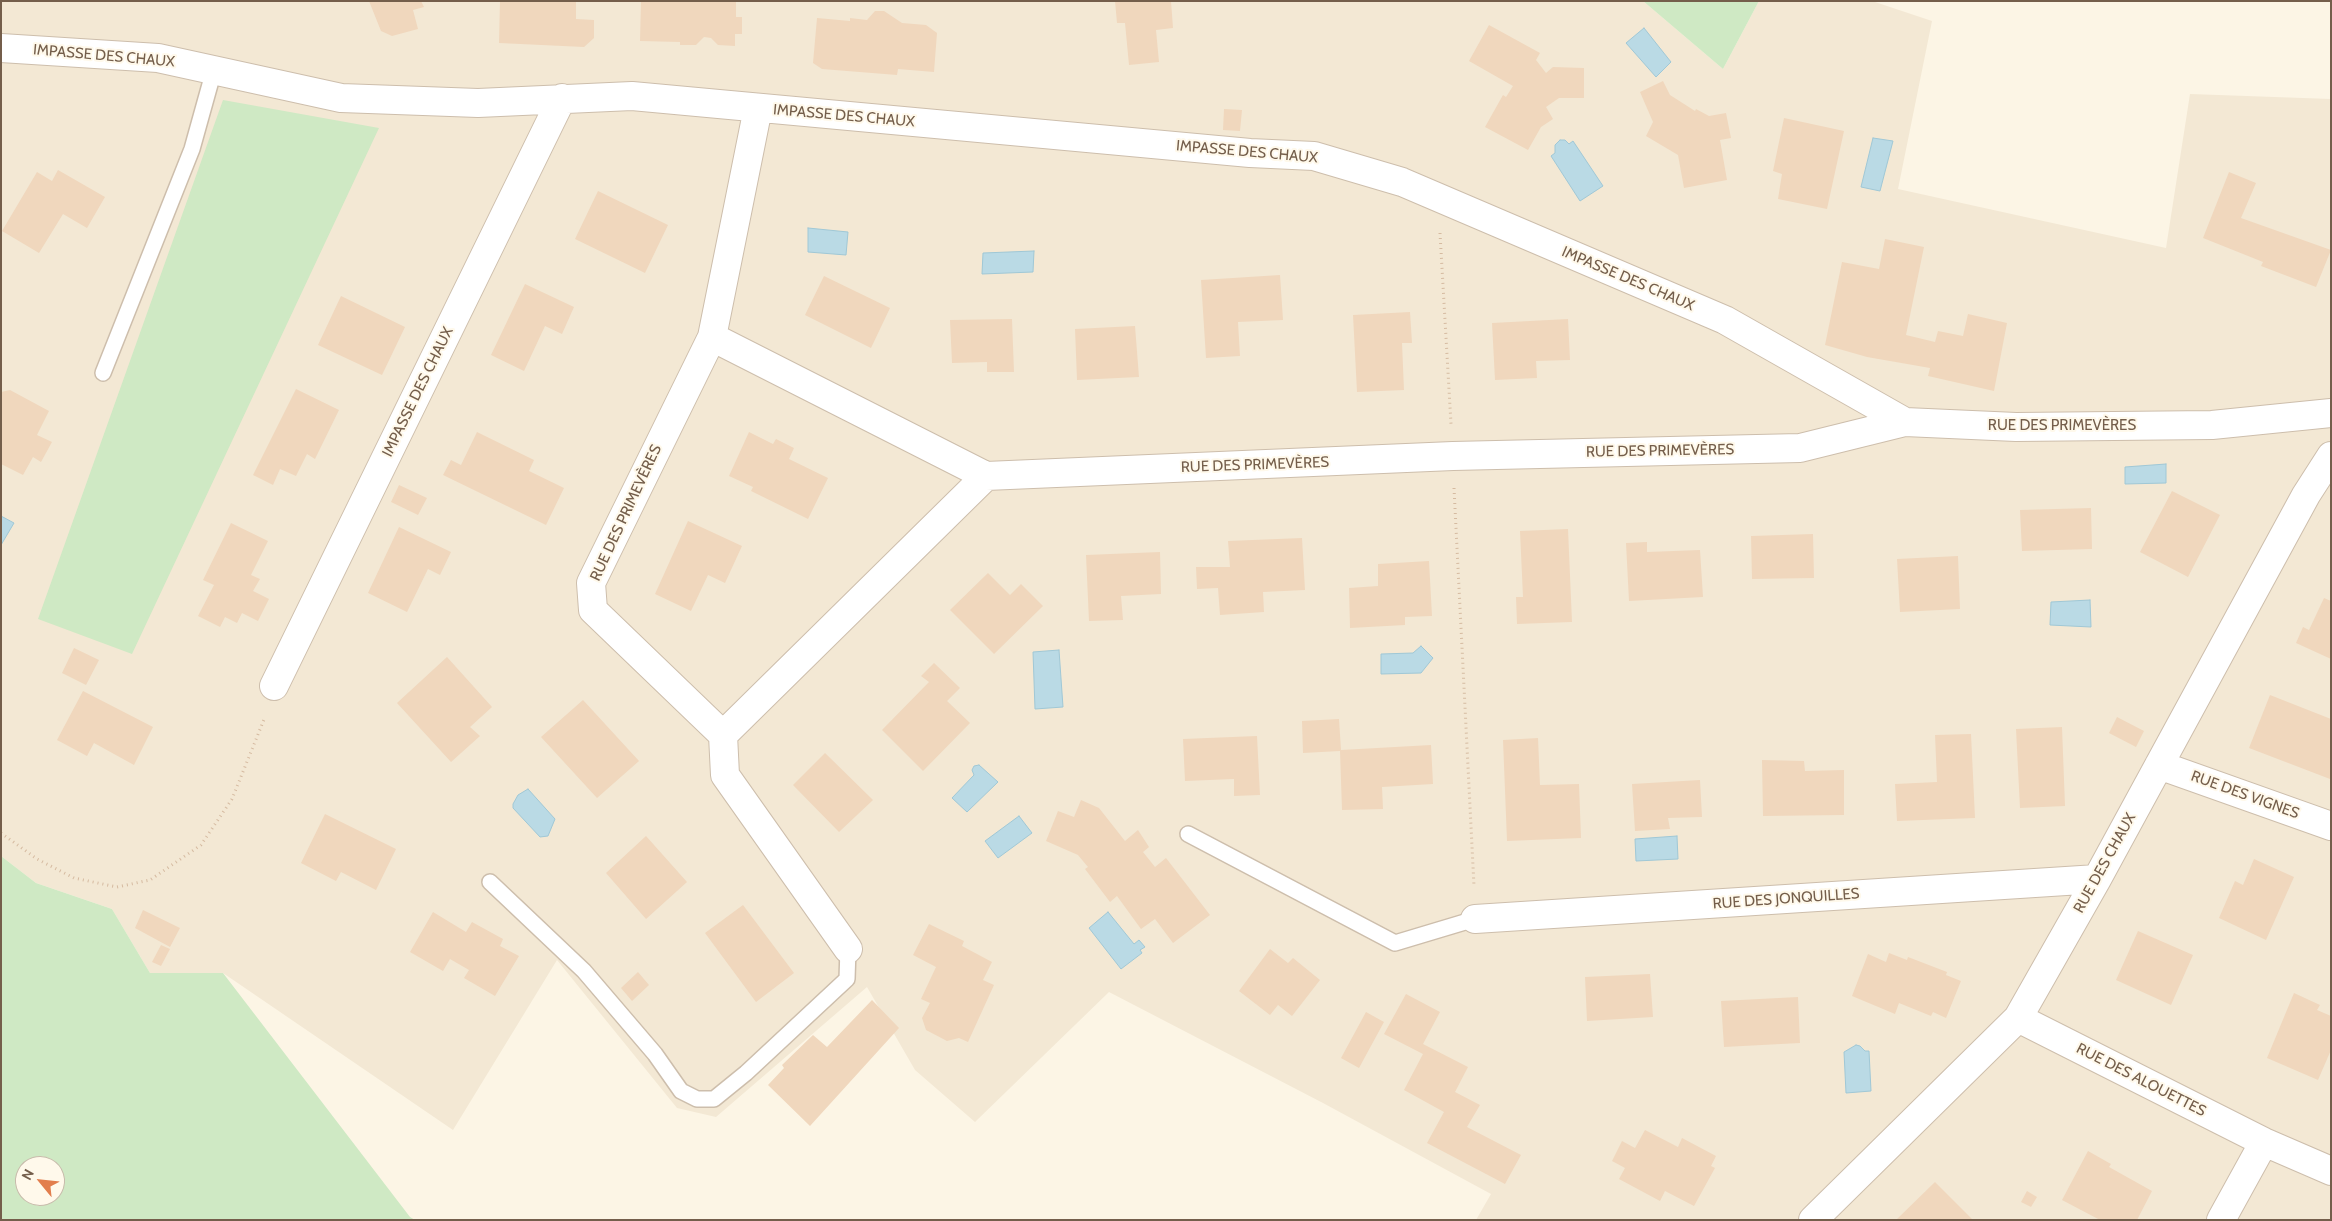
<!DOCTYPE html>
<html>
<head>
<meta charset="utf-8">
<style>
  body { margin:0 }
  #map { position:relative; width:2332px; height:1221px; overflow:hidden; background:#fcf5e5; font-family:Cabin,sans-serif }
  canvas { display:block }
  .frame { position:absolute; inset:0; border:2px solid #745e4b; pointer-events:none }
  .north { position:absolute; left:15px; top:1156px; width:50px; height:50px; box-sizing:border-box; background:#fff9eb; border:1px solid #c7bbab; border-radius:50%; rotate:298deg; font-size:14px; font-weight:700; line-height:20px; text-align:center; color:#745e4b }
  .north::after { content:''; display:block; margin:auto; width:18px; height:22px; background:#e27e4d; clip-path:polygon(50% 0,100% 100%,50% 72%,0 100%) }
</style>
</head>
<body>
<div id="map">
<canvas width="2332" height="1221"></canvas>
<div class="frame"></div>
<div class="north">N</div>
</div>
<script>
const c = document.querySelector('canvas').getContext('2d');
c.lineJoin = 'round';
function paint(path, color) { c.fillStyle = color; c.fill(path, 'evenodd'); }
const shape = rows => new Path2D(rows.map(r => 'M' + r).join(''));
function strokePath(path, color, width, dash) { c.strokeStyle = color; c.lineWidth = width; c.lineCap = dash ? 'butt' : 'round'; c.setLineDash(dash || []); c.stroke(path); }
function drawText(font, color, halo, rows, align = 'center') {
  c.font = font + ' Cabin,sans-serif'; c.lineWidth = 4; c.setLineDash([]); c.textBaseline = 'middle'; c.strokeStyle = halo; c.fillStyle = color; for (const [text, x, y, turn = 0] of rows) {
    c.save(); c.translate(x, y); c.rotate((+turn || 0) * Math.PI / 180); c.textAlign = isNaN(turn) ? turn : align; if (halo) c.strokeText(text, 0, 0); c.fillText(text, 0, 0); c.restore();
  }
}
paint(shape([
  [1,1,1643,1,1723,69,1759,1,1872,1,1932,21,1898,189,2166,248,2190,94,2331,99,2331,1220,1476,1220,1491,1194,1323,1103,1109,992,975,1122,915,1070,867,987,716,1117,677,1108,557,960,453,1130,223,973,150,973,112,909,36,883,1,856]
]), '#f3e8d4');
paint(shape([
  [1643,1,1759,1,1723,69],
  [223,100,379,128,132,654,38,619],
  [1,856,36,883,112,909,150,973,223,973,410,1217,415,1220,1,1220],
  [25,1166,55,1166,55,1196,25,1196]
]), '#cfe9c4');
const water = shape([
  [1644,28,1671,62,1656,77,1626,43,1644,28],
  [1873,138,1893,141,1880,191,1861,187,1873,138],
  [1560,140,1565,140,1569,144,1573,141,1603,186,1580,201,1551,156,1555,153,1555,145,1560,140],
  [808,228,848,232,846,255,808,252,808,228],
  [1034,251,1033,272,982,274,983,253,1034,251],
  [2166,464,2166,483,2125,484,2125,467,2166,464],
  [1,516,14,523,1,545,1,516],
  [2090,600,2091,627,2050,625,2051,602,2090,600],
  [1421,646,1433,658,1421,673,1381,674,1381,654,1413,653,1421,646],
  [1059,650,1063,707,1035,709,1033,652,1059,650],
  [979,765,998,782,967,812,952,798,974,775,972,770,974,766,979,765],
  [528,789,555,819,548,836,540,837,513,808,513,804,518,795,528,789],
  [1019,816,1032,833,998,858,985,841,1019,816],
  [1677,836,1678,859,1636,861,1635,839,1677,836],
  [1108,912,1134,944,1139,940,1145,947,1140,950,1142,953,1121,969,1089,928,1108,912],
  [1856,1045,1860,1046,1865,1051,1869,1051,1871,1091,1846,1093,1844,1052,1856,1045]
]);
paint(water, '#badae5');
strokePath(water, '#a0c8d6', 1);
paint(shape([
  [369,1,421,1,424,7,413,10,418,29,392,36,381,31],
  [500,1,576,1,576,19,594,20,594,38,584,47,499,43],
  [641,1,736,1,736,17,742,17,742,34,735,34,735,46,718,45,711,38,704,37,696,45,680,45,680,42,640,41],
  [1115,1,1171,1,1173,28,1156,30,1159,62,1129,65,1125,23,1117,23],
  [875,11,884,11,902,23,926,25,937,33,934,72,898,69,897,75,822,69,813,63,817,18,850,21,850,18,867,20],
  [1489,25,1540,53,1536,60,1546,73,1553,67,1584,68,1584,98,1559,98,1546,107,1553,119,1541,127,1528,150,1485,127,1503,95,1506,97,1513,86,1469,61],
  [1663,81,1670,95,1695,111,1696,109,1709,116,1726,113,1731,138,1720,140,1727,180,1684,188,1678,155,1646,136,1653,122,1640,92],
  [1224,109,1242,110,1240,131,1223,130],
  [1784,118,1844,131,1827,209,1778,199,1782,174,1773,171],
  [58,170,105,197,87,228,63,214,39,253,2,231,37,172,52,181],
  [2229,172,2256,183,2241,218,2331,250,2316,287,2261,266,2263,262,2203,238],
  [598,191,668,225,645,273,575,239],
  [1885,239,1924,247,1906,335,1935,342,1938,331,1963,336,1968,314,2007,323,1994,391,1928,376,1930,368,1867,357,1825,345,1842,262,1879,269],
  [1280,275,1283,320,1238,322,1240,356,1206,358,1201,280],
  [824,276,890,308,871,348,805,315],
  [525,284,574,307,562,334,545,326,524,371,491,355],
  [341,296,405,327,382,375,318,345],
  [1410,312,1412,343,1402,343,1404,390,1357,392,1353,315],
  [1012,319,1014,372,987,372,987,362,952,363,950,320],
  [1568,319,1570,360,1536,361,1537,378,1495,380,1492,323],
  [1135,326,1139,377,1077,380,1075,329],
  [296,389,339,410,315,459,307,454,296,476,280,469,273,485,253,475],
  [10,390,49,411,37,435,52,442,41,462,33,457,23,475,1,464,1,392],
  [477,432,534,460,529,471,564,488,546,525,443,475,451,460,461,465],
  [749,432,773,444,776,439,794,448,789,459,828,478,808,519,751,491,753,487,729,476],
  [399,485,427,498,418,515,391,502],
  [2172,491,2220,515,2188,577,2140,552],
  [2091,508,2092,549,2022,551,2020,510],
  [688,521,742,546,725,583,708,575,691,611,655,594],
  [231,523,268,541,251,575,260,579,253,591,269,599,258,621,242,613,237,623,225,617,220,627,198,616,214,585,203,580],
  [399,527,451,552,440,575,428,569,407,612,368,593],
  [1568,529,1572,622,1517,624,1516,597,1523,597,1520,531],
  [1813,534,1814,578,1752,579,1751,536],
  [1302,538,1305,590,1263,592,1264,612,1220,615,1218,588,1197,589,1196,567,1230,567,1228,541],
  [1647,542,1647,552,1700,550,1703,597,1629,601,1626,543],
  [1160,552,1161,594,1121,596,1123,620,1089,621,1086,555],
  [1958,556,1960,609,1900,612,1897,559],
  [1429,561,1432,616,1405,617,1405,625,1350,628,1349,588,1378,586,1378,564],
  [988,573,1010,595,1021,584,1043,606,994,654,950,610],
  [2324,598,2331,601,2331,659,2296,643,2303,627,2309,630],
  [74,648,99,660,86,685,62,673],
  [447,657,492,707,470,727,480,736,451,762,397,703],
  [934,663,960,688,947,701,970,723,923,771,882,730,929,682,921,676],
  [83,691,153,727,134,765,94,743,87,756,57,740],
  [2270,695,2331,719,2330,779,2249,748],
  [583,700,639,761,597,798,541,737],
  [2117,717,2144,731,2136,747,2109,733],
  [1339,719,1341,750,1431,745,1433,784,1382,787,1383,809,1342,810,1340,751,1303,753,1302,721],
  [2062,727,2065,806,2020,808,2016,729],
  [1971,734,1975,818,1897,821,1895,784,1937,782,1935,735],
  [1257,736,1260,795,1234,796,1234,779,1185,781,1183,739],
  [1538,738,1540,785,1579,784,1581,838,1507,841,1503,740],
  [825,753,873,800,839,832,793,785],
  [1762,760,1804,761,1805,771,1844,770,1844,815,1763,816],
  [1700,780,1702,817,1668,818,1670,829,1635,831,1632,784],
  [1081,800,1099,808,1125,841,1138,830,1149,847,1143,852,1155,867,1166,858,1210,915,1173,943,1155,919,1141,929,1117,896,1110,902,1085,869,1088,867,1078,855,1046,841,1058,811,1074,817],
  [325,814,396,849,376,890,341,872,336,881,301,863],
  [646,836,687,882,646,919,606,873],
  [2254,859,2294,877,2266,940,2219,918,2235,881,2243,885],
  [743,905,794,973,756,1002,705,933],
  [143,910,180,928,170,947,135,928],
  [433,912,466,932,472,922,503,939,500,946,519,956,495,996,464,978,469,970,450,959,443,971,410,952],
  [929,924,964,941,962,946,992,962,983,980,994,985,968,1042,959,1038,947,1041,926,1030,922,1018,930,1003,921,999,936,967,913,955],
  [2138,931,2193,955,2171,1005,2116,980],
  [161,945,170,949,161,966,152,962],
  [1270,949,1288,963,1293,958,1320,980,1292,1016,1278,1005,1270,1015,1239,991],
  [1889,953,1907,960,1908,957,1947,972,1946,975,1961,981,1946,1018,1933,1012,1931,1016,1899,1003,1895,1014,1852,996,1868,954,1886,962],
  [638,972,649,985,632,1001,621,988],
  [1650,974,1653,1017,1587,1021,1585,977],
  [2294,993,2320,1005,2317,1010,2331,1016,2331,1050,2318,1080,2267,1058],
  [1406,994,1440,1012,1423,1044,1468,1067,1455,1092,1480,1105,1467,1127,1521,1155,1505,1184,1427,1143,1444,1112,1404,1090,1423,1054,1384,1034],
  [1798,997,1800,1043,1724,1047,1721,1001],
  [872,1000,899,1028,810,1126,768,1085,784,1068,782,1065,813,1035,827,1047],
  [1366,1012,1384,1022,1359,1068,1341,1058],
  [1645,1130,1678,1147,1682,1138,1716,1156,1711,1166,1715,1168,1694,1206,1665,1191,1660,1201,1619,1179,1625,1168,1612,1161,1622,1141,1635,1148],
  [2088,1151,2111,1164,2109,1167,2152,1191,2137,1220,2100,1220,2062,1200],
  [1935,1182,1973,1220,1896,1220],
  [2027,1191,2037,1197,2031,1207,2021,1202]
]), '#f0d7bd');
const service = shape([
  [103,373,192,149,214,70],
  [1188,834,1395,943,1475,919],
  [490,882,584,971,655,1054,681,1091,697,1099,714,1099,746,1073,847,979,848,949]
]);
const minor = shape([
  [1,48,158,58,341,98,478,103,632,96,1250,153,1314,156,1402,182,1725,320,1905,422],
  [712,337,986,476,723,735,593,610,591,583,712,337,758,108],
  [986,476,1453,456,1800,448,1905,422,2016,427,2212,425,2331,413],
  [274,686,562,98],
  [723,735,725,775,848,949],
  [2159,765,2331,826],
  [1475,919,2097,879],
  [2018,1018,2264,1142,2331,1171],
  [1813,1220,2018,1018,2097,879,2306,495,2331,456],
  [2221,1220,2264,1142]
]);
strokePath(service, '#cdbeac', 18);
strokePath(minor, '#cdbeac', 30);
strokePath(shape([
  [1440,233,1451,424],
  [1454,488,1474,886],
  [1,833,37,859,74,878,117,887,150,880,201,845,232,799,265,717]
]), '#d5baa0', 3, [1, 4]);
strokePath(service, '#fff', 15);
strokePath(minor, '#fff', 28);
drawText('15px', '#745e4b', '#fff9eb', [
  ["IMPASSE DES CHAUX",104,56,5],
  ["IMPASSE DES CHAUX",844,116,5],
  ["IMPASSE DES CHAUX",1247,152,5],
  ["IMPASSE DES CHAUX",1628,279,23],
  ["IMPASSE DES CHAUX",418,392,-64],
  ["RUE DES PRIMEVÈRES",2062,426],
  ["RUE DES PRIMEVÈRES",1660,451,-1],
  ["RUE DES PRIMEVÈRES",1255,465,-2],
  ["RUE DES PRIMEVÈRES",626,513,-65],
  ["RUE DES VIGNES",2245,795,20],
  ["RUE DES CHAUX",2105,863,-61],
  ["RUE DES JONQUILLES",1786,899,-4],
  ["RUE DES ALOUETTES",2141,1080,27]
]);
</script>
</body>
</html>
